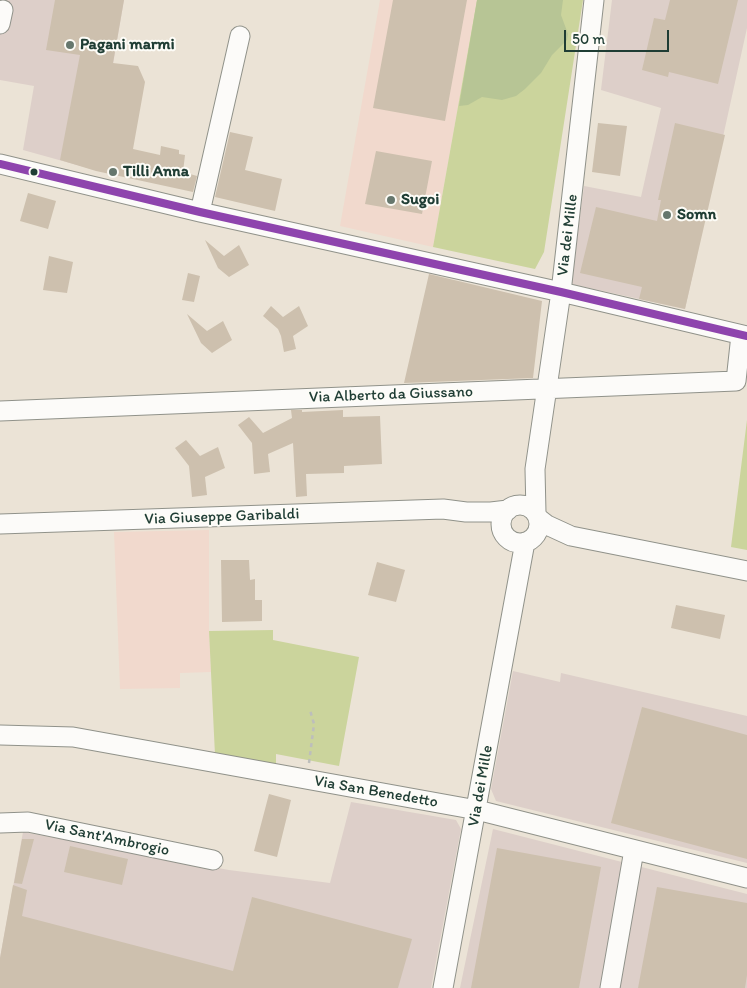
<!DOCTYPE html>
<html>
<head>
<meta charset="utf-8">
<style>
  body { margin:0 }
  #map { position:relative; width:747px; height:988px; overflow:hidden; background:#ebe3d6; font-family:Itim,sans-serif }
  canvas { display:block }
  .scale { position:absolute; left:564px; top:30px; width:105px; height:22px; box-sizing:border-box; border:2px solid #1f3d34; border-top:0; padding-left:6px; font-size:15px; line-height:18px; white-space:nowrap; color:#1f3d34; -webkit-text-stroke:4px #fdfcf7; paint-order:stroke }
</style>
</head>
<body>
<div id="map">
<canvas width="747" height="988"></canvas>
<div class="scale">50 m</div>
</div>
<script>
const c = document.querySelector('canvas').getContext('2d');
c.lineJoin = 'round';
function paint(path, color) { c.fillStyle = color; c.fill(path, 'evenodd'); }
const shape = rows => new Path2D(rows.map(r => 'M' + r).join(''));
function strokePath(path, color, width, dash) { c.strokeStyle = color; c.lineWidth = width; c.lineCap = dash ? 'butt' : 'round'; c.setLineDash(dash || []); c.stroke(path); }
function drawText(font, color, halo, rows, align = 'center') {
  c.font = font + ' Itim,sans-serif'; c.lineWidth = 4; c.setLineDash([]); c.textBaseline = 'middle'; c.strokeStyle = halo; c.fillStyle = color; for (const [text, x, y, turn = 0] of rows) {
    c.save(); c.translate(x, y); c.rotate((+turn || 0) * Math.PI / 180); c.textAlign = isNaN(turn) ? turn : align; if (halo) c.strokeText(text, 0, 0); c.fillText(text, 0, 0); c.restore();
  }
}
paint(shape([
  [380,0,477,0,433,247,340,226],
  [209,530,209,631,211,672,180,673,180,688,120,689,114,532]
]), '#f1d9cd');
paint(shape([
  [0,0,124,0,95,170,23,150,34,86,0,80],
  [612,0,747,0,747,28,685,309,571,284,584,186,641,197,661,108,601,90],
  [513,671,560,682,561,673,747,716,747,863,496,801,491,789],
  [351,802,456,820,461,829,431,988,0,988,0,958,23,832,229,870,330,883],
  [493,829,747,894,747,988,460,988]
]), '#ddcfc9');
paint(shape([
  [477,0,583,0,544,252,535,269,433,247],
  [747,420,747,550,731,547],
  [273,630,273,640,359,657,339,766,276,754,276,765,215,755,209,631]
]), '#cbd49c');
paint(shape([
  [477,0,563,0,561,15,568,34,567,40,552,55,541,73,525,89,516,96,502,100,482,97,468,105,459,106]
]), '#b7c595');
paint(shape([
  [55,0,124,0,113,63,138,66,145,82,133,149,160,155,161,146,179,150,179,154,185,155,183,172,197,176,193,192,96,171,60,160,80,55,46,50],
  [393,0,467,0,445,121,373,108],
  [670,0,738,0,718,84,669,72,668,77,642,70,654,18,665,20],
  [598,123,627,126,620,176,592,172],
  [675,123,725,135,685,309,639,299,642,287,580,273,596,207,657,221,661,200,658,200],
  [230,132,253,137,245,170,282,179,275,211,215,197],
  [376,151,432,161,422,214,365,204],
  [28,193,56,201,48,229,20,221],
  [205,240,224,256,239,245,249,265,229,277,218,268],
  [49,256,73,262,67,293,43,290],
  [188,273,200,276,194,302,182,300],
  [429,274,542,301,533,378,404,383],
  [271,306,283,317,299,306,308,326,293,336,296,349,284,352,281,336,278,329,263,316],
  [187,314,207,331,223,321,232,340,212,353,201,343],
  [291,410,302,410,302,412,343,410,343,417,380,416,382,464,344,466,344,473,306,474,307,496,296,497,293,443,268,454,270,472,254,474,252,443,238,425,249,417,263,433,292,418],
  [186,440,200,456,218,447,225,468,205,477,207,495,192,497,189,466,175,448],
  [221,560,249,560,250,580,255,579,255,600,262,600,262,621,222,622],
  [377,562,405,570,396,602,368,595],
  [676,605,725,615,720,639,671,628],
  [642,707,747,735,747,859,611,823],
  [269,794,291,800,277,857,254,851],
  [22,839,34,839,22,884,14,883],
  [70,846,128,859,122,885,64,872],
  [497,848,601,867,579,988,471,988],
  [13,885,27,890,22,916,233,971,252,897,412,939,398,988,0,988,0,958],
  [657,887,747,903,747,975,745,988,638,988]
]), '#cdc0ae');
const minor = shape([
  [0,24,3,10],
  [0,164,200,212,561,292,747,336],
  [200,212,240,36],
  [0,411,736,381,741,335],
  '501 524a19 19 0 1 1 38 0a19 19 0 1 1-38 0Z',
  [536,513,535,469,561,292,594,0],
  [538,518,547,525,571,536,747,571],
  [0,524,443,509,466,512,491,512,508,510],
  [0,735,73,737,477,810,747,878],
  [0,823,28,822,213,860],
  [443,988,525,542],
  [610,988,634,850]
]);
strokePath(minor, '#90928a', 21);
strokePath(shape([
  [309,763,314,724,310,710]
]), '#bdbebc', 2.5, [4, 4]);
strokePath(minor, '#fcfbf9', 19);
strokePath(shape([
  [0,164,200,212,561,292,747,336]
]), '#8e44ad', 8);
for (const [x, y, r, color] of [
  [70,45,5,"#66776d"],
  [34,172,4.5,"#1f3d34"],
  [113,172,5,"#66776d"],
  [391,200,5,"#66776d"],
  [667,215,5,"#66776d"]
]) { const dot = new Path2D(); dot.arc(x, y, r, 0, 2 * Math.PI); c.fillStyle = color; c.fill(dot); strokePath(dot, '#fdfcf7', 2); }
drawText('bold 16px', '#1f3d34', '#fdfcf7', [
  ["Pagani marmi",80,45],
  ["Tilli Anna",123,172],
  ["Sugoi",401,200],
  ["Somn",677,215]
], 'left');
drawText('16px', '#1f3d34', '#fdfcf7', [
  ["Via dei Mille",568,235,-83],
  ["Via Alberto da Giussano",391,395,-2],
  ["Via Giuseppe Garibaldi",222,517,-2],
  ["Via dei Mille",481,786,-80],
  ["Via San Benedetto",376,792,10],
  ["Via Sant'Ambrogio",107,838,12]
]);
</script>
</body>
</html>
